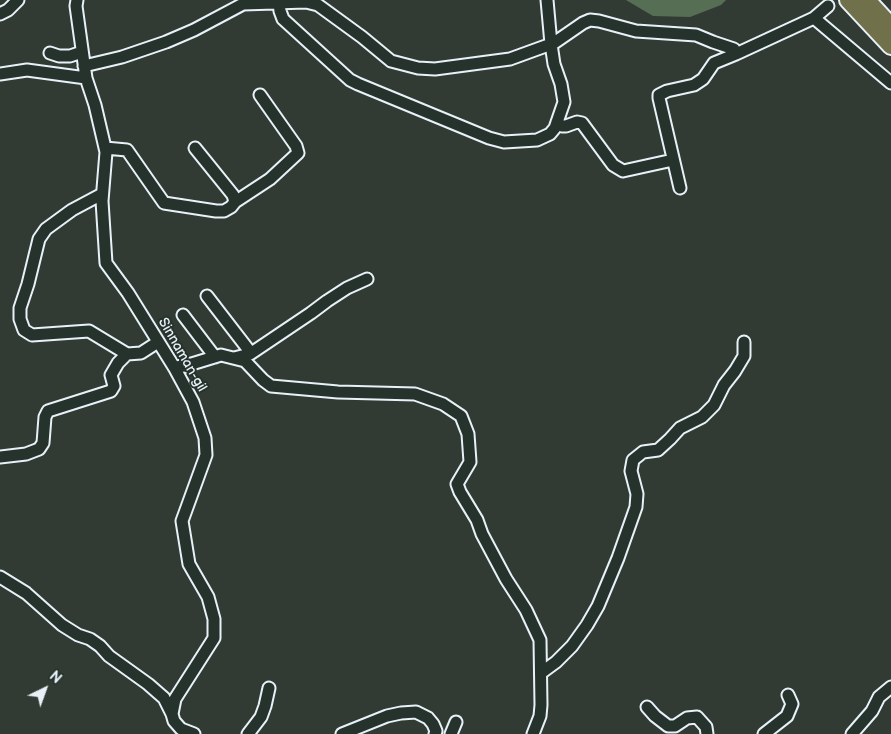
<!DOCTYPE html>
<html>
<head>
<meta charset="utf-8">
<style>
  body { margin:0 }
  #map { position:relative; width:891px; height:734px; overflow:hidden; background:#323b33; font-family:"Balsamiq Sans",sans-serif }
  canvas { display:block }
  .north { position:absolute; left:20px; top:664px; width:50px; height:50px; -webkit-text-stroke:4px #26332d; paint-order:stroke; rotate:42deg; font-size:14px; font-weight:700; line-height:20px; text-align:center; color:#e8f1f8 }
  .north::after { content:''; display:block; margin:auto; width:18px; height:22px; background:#e8f1f8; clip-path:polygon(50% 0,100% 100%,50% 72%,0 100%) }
</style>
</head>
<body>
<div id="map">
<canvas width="891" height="734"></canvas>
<div class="north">N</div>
</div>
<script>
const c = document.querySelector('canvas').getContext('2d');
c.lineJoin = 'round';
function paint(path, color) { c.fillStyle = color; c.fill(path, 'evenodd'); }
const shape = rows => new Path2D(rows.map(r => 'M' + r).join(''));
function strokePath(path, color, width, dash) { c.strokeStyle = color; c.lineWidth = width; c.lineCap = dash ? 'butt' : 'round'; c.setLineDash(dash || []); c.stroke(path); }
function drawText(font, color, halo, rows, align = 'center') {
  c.font = font + ' "Balsamiq Sans",sans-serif'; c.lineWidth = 4; c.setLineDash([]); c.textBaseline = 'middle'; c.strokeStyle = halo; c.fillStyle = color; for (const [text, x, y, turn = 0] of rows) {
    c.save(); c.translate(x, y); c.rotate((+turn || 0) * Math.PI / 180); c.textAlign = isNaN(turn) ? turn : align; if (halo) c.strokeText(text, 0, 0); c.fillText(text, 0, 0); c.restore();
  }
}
paint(shape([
  [626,0,726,0,721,5,690,17,653,16]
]), '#556e54');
const minor = shape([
  [77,0,76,6,86,78,95,105,106,152,102,201,106,263,128,293,174,367,193,402,205,438,206,455,182,521,189,564,208,597,214,619,214,638,175,699,172,714,174,721,181,729,194,734],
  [281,0,279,3,280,11,283,19,350,80,358,84,489,138,504,142,537,140,550,134,555,128,564,102,561,84,554,64,551,44,547,0],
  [828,6,814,18,891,83],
  [0,14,8,10,18,0],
  [50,53,59,56,70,56,82,52],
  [84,66,122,57,166,42,194,30,243,4,306,2,318,5,362,37,391,61,418,68,435,69,510,59,554,43,583,23,590,20,599,21,636,31,696,35,713,42,734,49,736,54],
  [0,74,27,70,86,78],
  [557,122,562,126,566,126,577,122,582,123,613,165,623,171,673,160],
  [105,148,127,150,164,203,216,211,224,211,231,207,235,202,233,195,195,148],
  [680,188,659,98,659,95,667,91,694,85,703,79,714,63,736,54,814,18],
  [102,194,72,210,46,229,39,239,28,284,20,308,20,319,24,330,32,335,89,331,127,354,141,353,158,342],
  [235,202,270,179,298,153,296,146,260,95],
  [207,296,251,353],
  [183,315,215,357],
  [234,358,250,354,311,313,327,301,347,288,367,279],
  [174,367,185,366,221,355,245,361,263,380,271,386,338,392,415,394,443,404,461,416,468,434,470,462,457,484,460,492,477,520,482,534,506,579,526,610,540,640,541,705,540,716,533,734],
  [0,457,26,454,39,449,43,443,45,417,48,411,111,391,114,386,111,375,118,363,127,354],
  [0,577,26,593,62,625,78,635,90,639,100,646,109,656,148,684,164,698,172,714],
  [541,673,556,662,572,646,587,625,598,606,618,558,636,507,637,494,631,471,633,460,643,452,658,450,670,439,680,428,702,417,714,405,724,385,735,371,744,356,744,342],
  [647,707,655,716,668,726,675,726,687,718,697,717,706,727,707,734],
  [248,734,261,717,265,706,269,688],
  [342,734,387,716,401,713,416,712,428,718,433,724,436,731,435,734],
  [451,734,456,722],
  [764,734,787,716,792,704,788,695],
  [852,734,872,711,879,697,891,687]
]);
const highway = shape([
  [848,0,891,46],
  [867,0,891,26]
]);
strokePath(minor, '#e8f1f8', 15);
strokePath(highway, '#e8f1f8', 20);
strokePath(minor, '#26332d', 11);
strokePath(highway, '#70704a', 16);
drawText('14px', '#e8f1f8', '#26332d', [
  ["Sinnaman-gil",182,355,60]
]);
</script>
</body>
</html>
